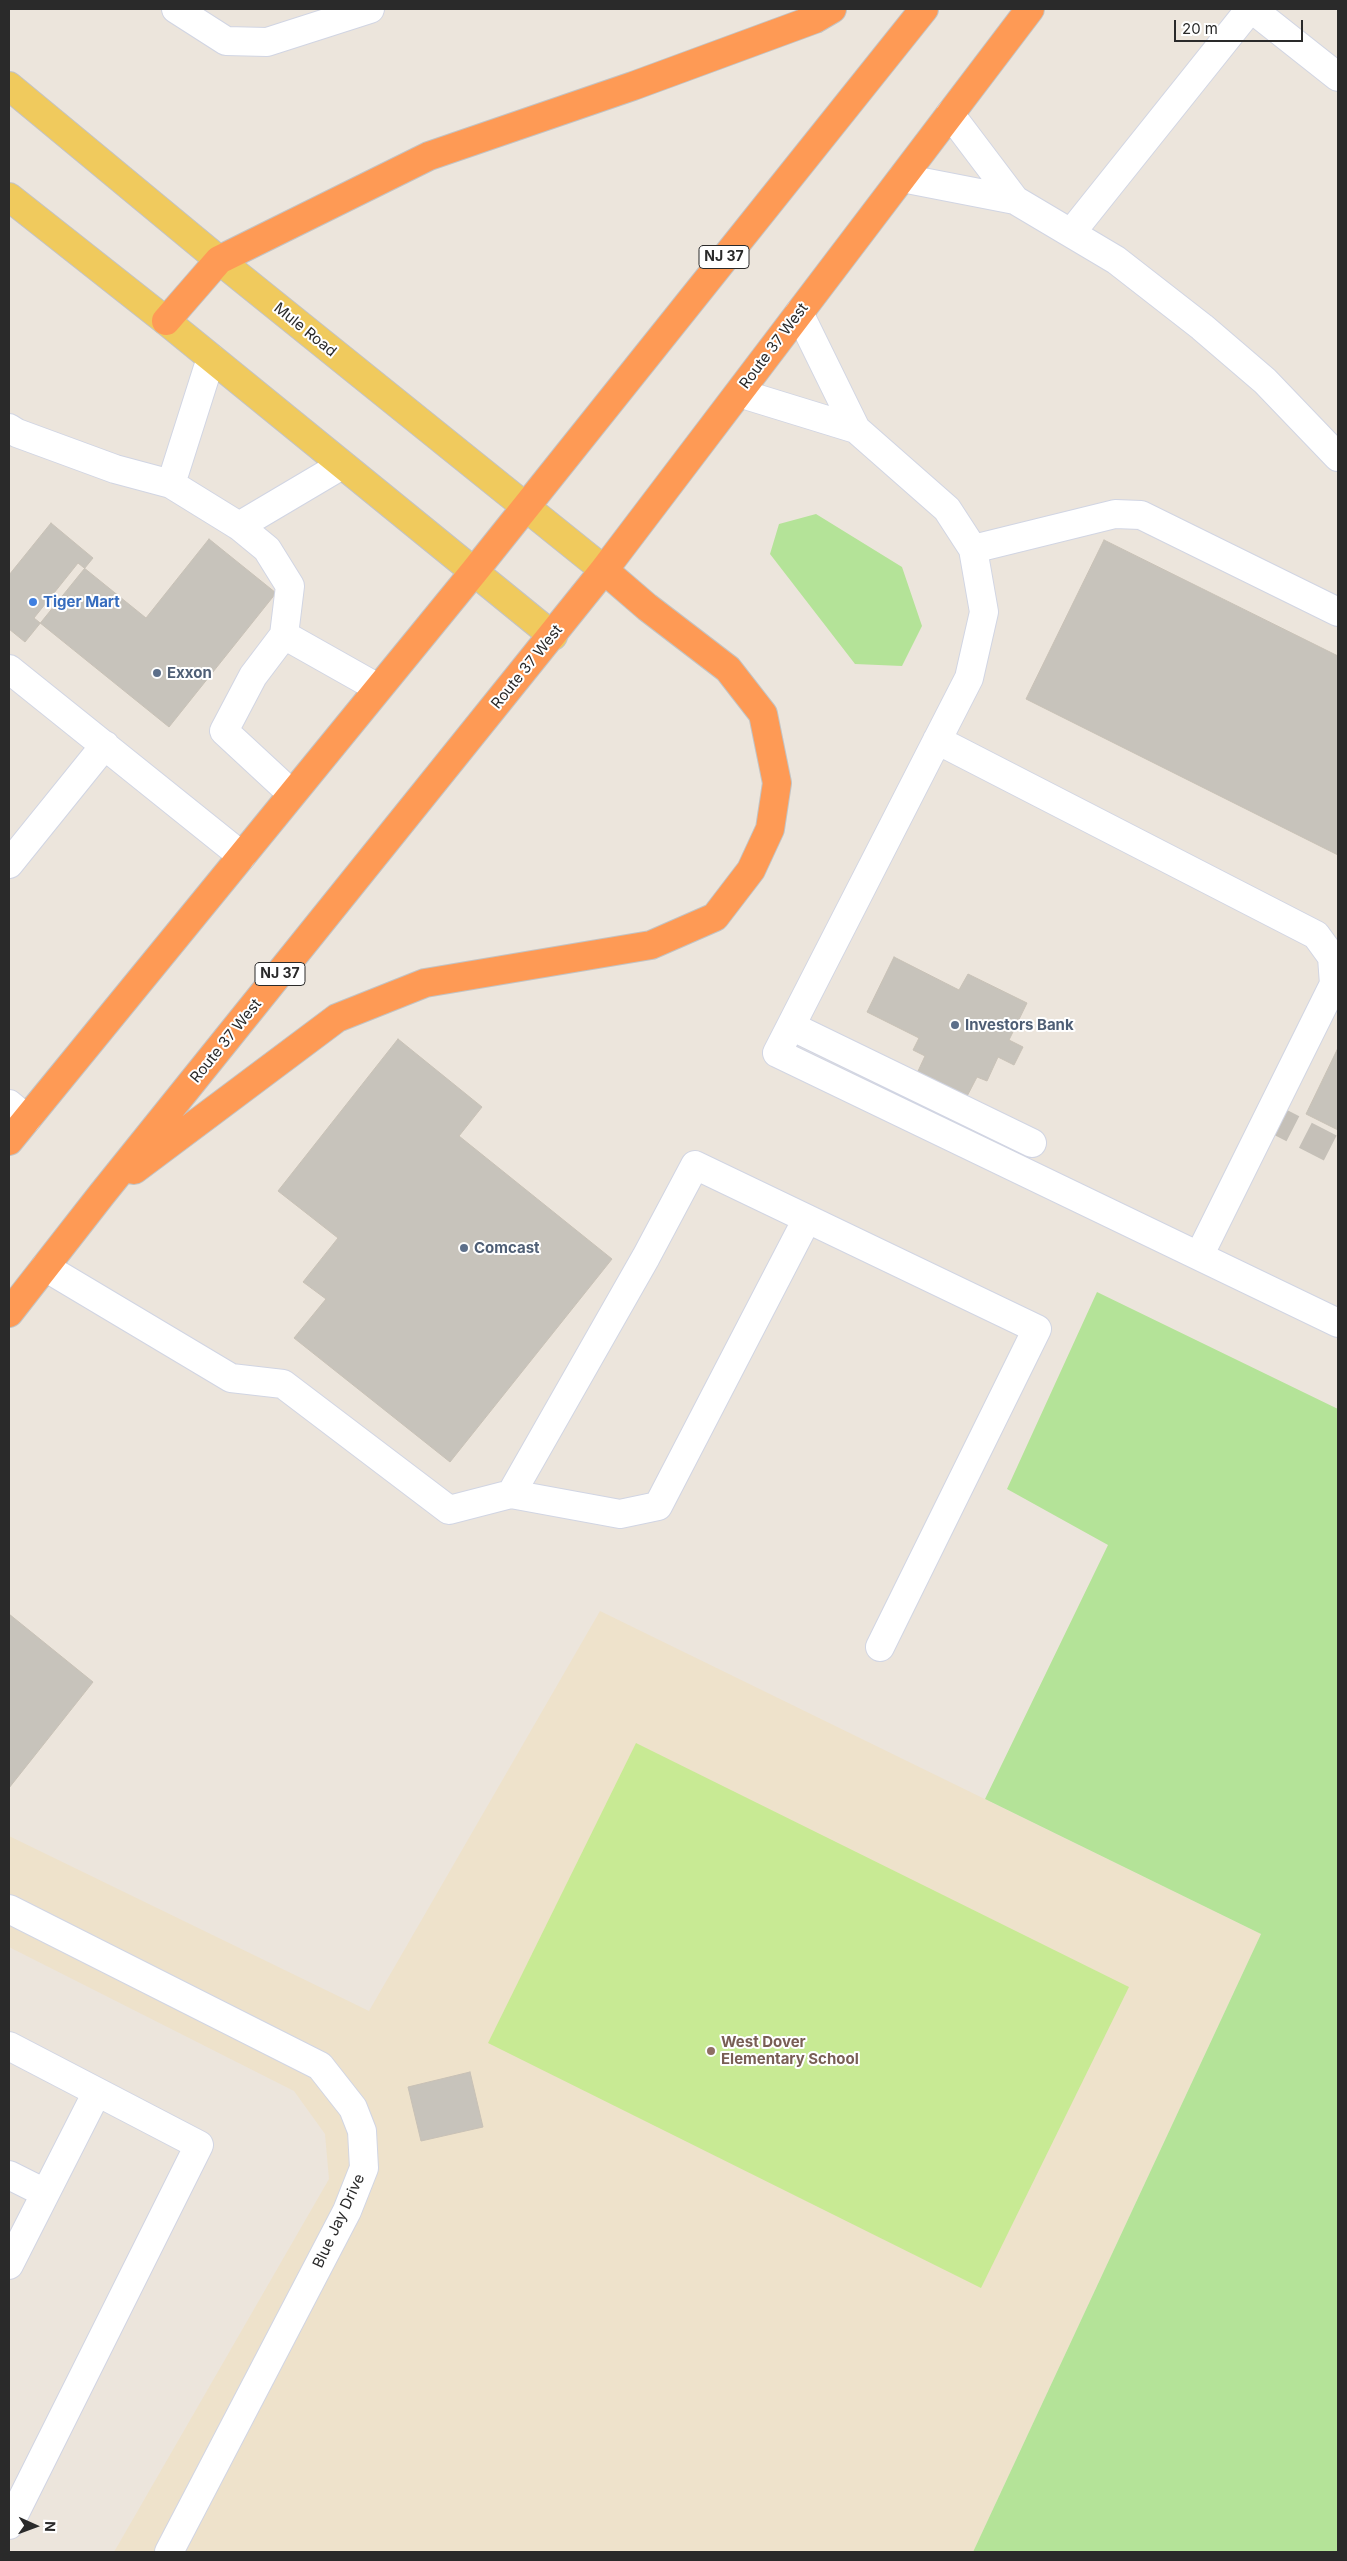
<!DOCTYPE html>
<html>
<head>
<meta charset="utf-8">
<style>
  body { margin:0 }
  #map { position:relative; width:1347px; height:2561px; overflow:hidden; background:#ece5dc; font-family:Inter,sans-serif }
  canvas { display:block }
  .frame { position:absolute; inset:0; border:10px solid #2a2a2a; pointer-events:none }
  .north { position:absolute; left:10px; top:2501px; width:50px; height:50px; -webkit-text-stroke:4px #fff; paint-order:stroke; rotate:92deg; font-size:14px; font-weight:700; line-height:20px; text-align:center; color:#2a2a2a }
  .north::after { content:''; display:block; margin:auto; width:18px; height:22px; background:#2a2a2a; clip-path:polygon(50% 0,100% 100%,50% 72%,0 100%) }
  .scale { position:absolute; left:1174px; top:20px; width:129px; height:22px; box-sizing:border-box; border:2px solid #2a2a2a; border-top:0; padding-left:6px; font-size:15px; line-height:18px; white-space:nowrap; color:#2a2a2a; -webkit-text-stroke:4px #fff; paint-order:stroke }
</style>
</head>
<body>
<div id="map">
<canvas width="1347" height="2561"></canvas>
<div class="frame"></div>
<div class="north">N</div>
<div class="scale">20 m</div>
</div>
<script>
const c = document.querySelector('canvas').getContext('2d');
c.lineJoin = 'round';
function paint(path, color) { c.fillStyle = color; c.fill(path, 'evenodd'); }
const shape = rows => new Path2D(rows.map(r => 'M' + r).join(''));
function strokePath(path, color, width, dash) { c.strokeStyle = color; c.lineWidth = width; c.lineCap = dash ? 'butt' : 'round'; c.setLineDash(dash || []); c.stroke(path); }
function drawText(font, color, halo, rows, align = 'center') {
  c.font = font + ' Inter,sans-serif'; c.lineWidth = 4; c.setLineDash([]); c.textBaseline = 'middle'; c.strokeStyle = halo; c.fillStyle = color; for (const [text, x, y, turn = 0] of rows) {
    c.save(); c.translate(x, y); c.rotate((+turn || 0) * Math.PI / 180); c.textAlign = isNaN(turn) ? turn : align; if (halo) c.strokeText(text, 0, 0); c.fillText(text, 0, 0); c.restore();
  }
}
paint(shape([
  [600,1611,1261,1934,973,2552,114,2552,329,2179,325,2134,294,2091,9,1947,9,1836,369,2011]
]), '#eee2cb');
paint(shape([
  [816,514,902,567,922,626,902,666,855,664,770,554,779,524],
  [1097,1292,1338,1409,1338,2552,973,2552,1261,1934,985,1799,1108,1545,1007,1489]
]), '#b4e398');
paint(shape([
  [636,1743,1129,1987,981,2288,488,2043]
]), '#c8ea94');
const building = shape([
  [51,523,93,558,25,642,9,629,9,575,51,523],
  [209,539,276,593,169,727,34,618,78,563,146,618,209,539],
  [1104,540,1338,656,1338,855,1026,699,1104,540],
  [894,957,959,990,968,974,1027,1003,1009,1040,1023,1047,1014,1065,998,1057,987,1081,977,1077,962,1106,913,1082,925,1056,913,1050,919,1038,867,1012,894,957],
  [398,1039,482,1107,459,1136,612,1259,450,1462,294,1338,326,1299,303,1282,338,1238,278,1191,398,1039],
  [1338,1048,1338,1130,1306,1114,1338,1048],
  [9,1614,93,1682,9,1788,9,1614],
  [470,2072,483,2127,421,2141,408,2087,470,2072]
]);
paint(building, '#c7c3bb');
strokePath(building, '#c8c1b6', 1);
strokePath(shape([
  [1268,1116,1338,1152]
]), '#c5c0b8', 28, [28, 14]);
const minor = shape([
  [176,9,226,41,267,42,370,9],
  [1252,9,1338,77],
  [950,114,1015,200],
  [902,178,1015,200,1116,260,1202,327,1265,381,1338,457],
  [1071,233,1250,9],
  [799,313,856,429,947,509,973,549,984,612,969,678,777,1053,1338,1323],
  [739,393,856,429],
  [9,428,17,433,115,469,171,484,239,526,267,549,290,586,284,635,253,676,224,731,292,794],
  [171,484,211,358],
  [239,526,342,465],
  [973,549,1115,514,1141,515,1338,612],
  [284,635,378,688],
  [9,669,242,856],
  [937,740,1316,935,1332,957,1334,984,1199,1256],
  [9,864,105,745],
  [791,1026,1032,1143],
  [9,1104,27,1119],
  [45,1267,231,1378,283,1384,449,1510,511,1494,620,1514,658,1506,807,1219],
  [511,1494,646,1257,695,1165,1037,1329,880,1647],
  [9,1909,320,2066,353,2108,362,2131,364,2168,347,2211,169,2552],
  [9,2046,199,2145,9,2525],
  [9,2175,45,2193],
  [9,2265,97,2092]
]);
const major = shape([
  [9,86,219,260,604,570],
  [9,197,166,321,553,636]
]);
const highway = shape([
  [166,321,219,260,429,156,633,86,815,19,832,9],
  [9,1141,473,573,924,9],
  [134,1170,337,1018,425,983,651,945,715,917,751,870,770,829,777,783,763,714,728,669,647,607,604,570],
  [9,1313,102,1194,604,570,1030,9]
]);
strokePath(minor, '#d1d5e3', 30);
strokePath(major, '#c3c3c3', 30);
strokePath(highway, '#c3c3c3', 30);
strokePath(minor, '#fff', 28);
strokePath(major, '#f0ca5d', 28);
strokePath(highway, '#fe9a55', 28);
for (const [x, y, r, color] of [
  [33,602,5,"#3f7fe0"],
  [157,673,5,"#5c6f8a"],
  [955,1025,5,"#5c6f8a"],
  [464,1248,5,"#5c6f8a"],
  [711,2051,5,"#8d6e63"]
]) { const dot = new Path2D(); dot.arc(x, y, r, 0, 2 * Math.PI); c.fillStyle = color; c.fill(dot); strokePath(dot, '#fff', 2); }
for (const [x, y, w] of [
  [724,257,50],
  [280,974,50]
]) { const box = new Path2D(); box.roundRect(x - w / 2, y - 11.5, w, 23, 4); c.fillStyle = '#fff'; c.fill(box); strokePath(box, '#2a2a2a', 1); }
drawText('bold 14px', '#2a2a2a', null, [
  ["NJ 37",724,257],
  ["NJ 37",280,974]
]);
drawText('15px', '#2a2a2a', '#fff', [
  ["Mule Road",305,330,39],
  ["Route 37 West",774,346,-53],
  ["Route 37 West",527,667,-51],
  ["Route 37 West",226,1041,-51],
  ["Blue Jay Drive",339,2221,-65]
]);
drawText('bold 15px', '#366cbe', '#fff', [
  ["Tiger Mart",43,602]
], 'left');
drawText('bold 15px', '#4e5e75', '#fff', [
  ["Exxon",167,673],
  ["Investors Bank",965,1025],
  ["Comcast",474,1248]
], 'left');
drawText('bold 15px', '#785e54', '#fff', [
  ["West Dover",721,2042],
  ["Elementary School",721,2059]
], 'left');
</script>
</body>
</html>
